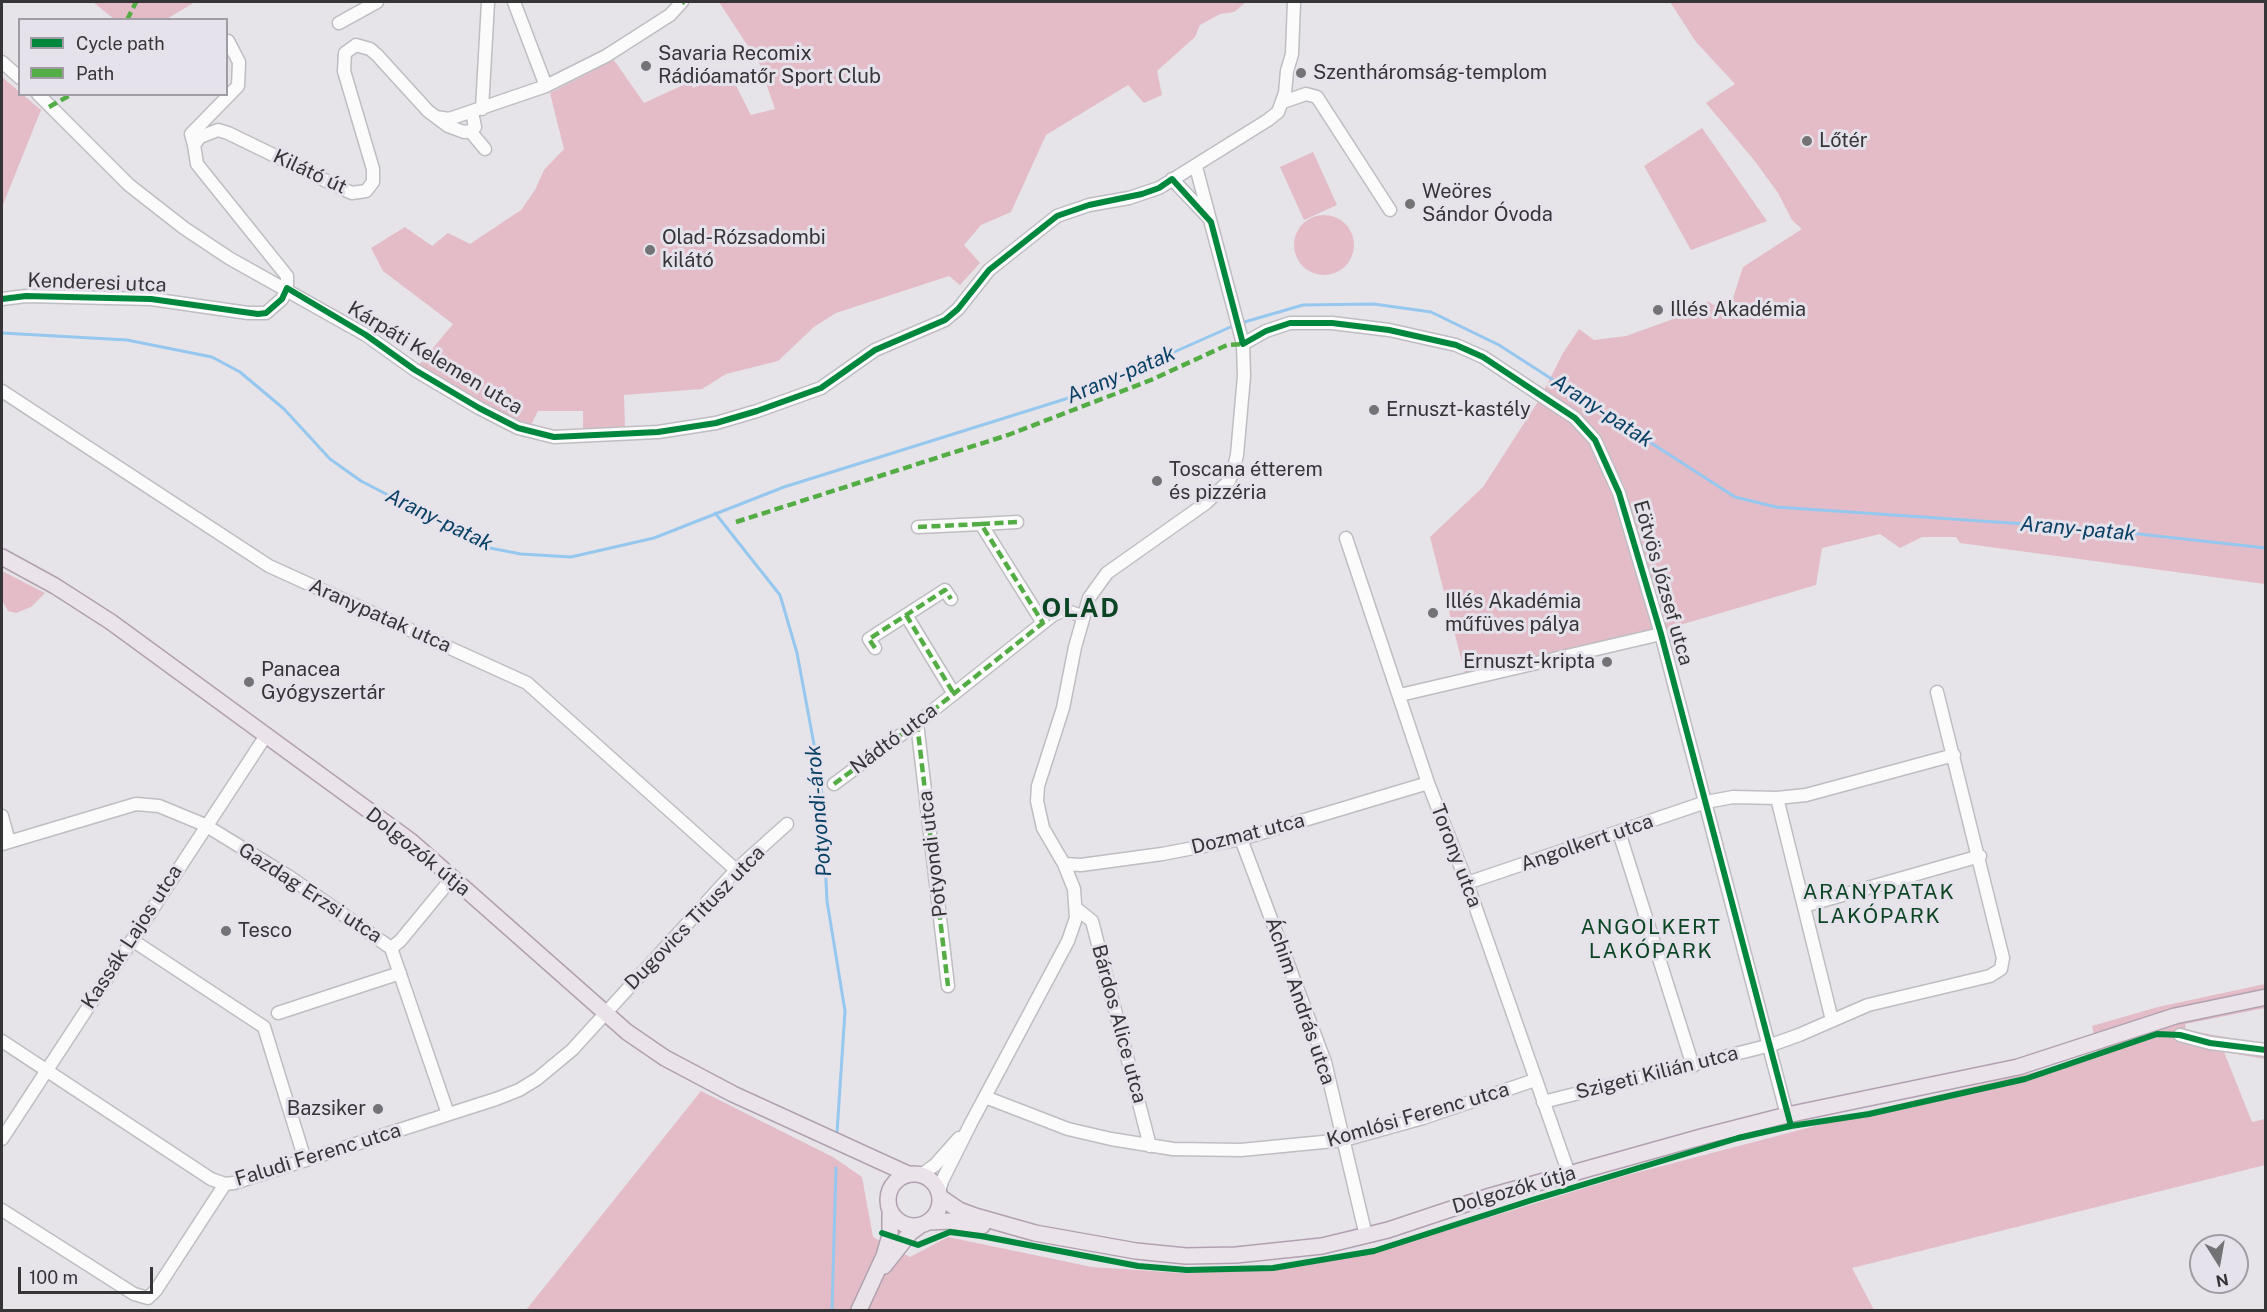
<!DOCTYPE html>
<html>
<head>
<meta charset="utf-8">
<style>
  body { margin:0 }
  #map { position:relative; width:2267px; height:1312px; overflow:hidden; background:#e6e4e9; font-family:"Public Sans",sans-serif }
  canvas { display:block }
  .frame { position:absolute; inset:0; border:3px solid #353437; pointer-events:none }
  .legend { position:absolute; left:18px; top:18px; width:210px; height:78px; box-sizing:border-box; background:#e6e2eb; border:2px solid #9f9ca3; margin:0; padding:8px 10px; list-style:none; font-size:18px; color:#353437 }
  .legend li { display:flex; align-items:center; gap:12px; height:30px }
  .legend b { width:30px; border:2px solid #9f9ca3 }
  .north { position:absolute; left:2189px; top:1234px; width:60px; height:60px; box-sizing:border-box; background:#e6e2eb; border:2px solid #9f9ca3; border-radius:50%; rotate:169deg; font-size:16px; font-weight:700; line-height:24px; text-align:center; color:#353437 }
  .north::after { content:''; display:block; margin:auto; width:21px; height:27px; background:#737275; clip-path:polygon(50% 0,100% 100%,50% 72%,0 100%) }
  .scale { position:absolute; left:18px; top:1267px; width:135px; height:27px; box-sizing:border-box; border:3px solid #353437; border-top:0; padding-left:8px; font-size:18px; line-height:21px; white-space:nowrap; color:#353437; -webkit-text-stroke:4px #e6e2eb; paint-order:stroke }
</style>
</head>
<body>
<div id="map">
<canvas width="2267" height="1312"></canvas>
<div class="frame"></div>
<ul class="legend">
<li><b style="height:8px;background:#00873e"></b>Cycle path</li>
<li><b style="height:8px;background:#54ac45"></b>Path</li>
</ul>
<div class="north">N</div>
<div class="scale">100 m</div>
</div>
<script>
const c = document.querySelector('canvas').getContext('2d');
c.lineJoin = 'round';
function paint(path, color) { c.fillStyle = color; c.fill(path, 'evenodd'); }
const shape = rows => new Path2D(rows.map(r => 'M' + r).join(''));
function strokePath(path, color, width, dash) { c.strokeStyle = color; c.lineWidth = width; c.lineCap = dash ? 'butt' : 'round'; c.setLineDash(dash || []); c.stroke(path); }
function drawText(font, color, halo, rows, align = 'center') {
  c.font = font + ' "Public Sans",sans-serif'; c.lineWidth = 6; c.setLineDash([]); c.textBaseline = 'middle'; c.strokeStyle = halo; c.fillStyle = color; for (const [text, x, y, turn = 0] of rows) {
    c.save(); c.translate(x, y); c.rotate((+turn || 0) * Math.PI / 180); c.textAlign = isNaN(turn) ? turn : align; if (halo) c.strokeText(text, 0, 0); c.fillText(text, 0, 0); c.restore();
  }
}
paint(shape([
  [93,2,195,2,165,20,114,19],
  [719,2,1246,2,1234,12,1220,14,1200,25,1195,37,1157,71,1162,95,1144,103,1128,85,1046,135,1011,212,981,225,964,245,980,263,960,285,949,276,836,313,814,327,778,361,726,374,702,389,624,395,625,427,583,430,583,411,538,411,530,427,482,406,418,366,453,324,383,271,371,248,405,227,432,246,448,233,470,244,521,210,535,190,544,170,564,149,550,93,614,60,644,103,690,82,693,88,729,72,751,115,775,109,759,63],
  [1670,2,2265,2,2265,584,1960,543,1956,537,1922,537,1900,548,1880,534,1822,548,1816,585,1663,630,1465,674,1430,537,1483,487,1539,400,1563,353,1579,329,1594,340,1626,336,1701,309,1708,301,1713,305,1733,298,1743,267,1802,229,1792,220,1778,193,1754,160,1706,103,1735,84,1696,42],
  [2,77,41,110,2,207],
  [1702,128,1767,221,1691,250,1644,166],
  [1313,152,1337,205,1304,220,1280,167],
  '1294 245a30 30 0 1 1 60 0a30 30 0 1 1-60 0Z',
  [2,571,45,593,31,607,16,613,8,611,2,600],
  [2265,984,2265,1008,2185,1024,2186,1030,2265,1044,2265,1059,2224,1052,2252,1122,2265,1119,2265,1165,1852,1268,1874,1310,526,1310,701,1091,833,1157,862,1177,873,1237,910,1257,948,1237,1092,1267,1181,1273,1268,1269,1370,1254,1624,1176,1895,1105,2099,1057,2092,1026,2158,1007]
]), '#e3bcc7');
strokePath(shape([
  [1241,323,1303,305,1374,304,1431,312,1499,345,1735,497,1776,507,2084,528,2266,548],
  [2,333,127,340,212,357,240,372,284,409,330,459,361,481,490,548,521,554,571,557,654,538,784,487,1075,396,1235,325],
  [715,513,780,595,797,653,821,782,827,901,845,1011,837,1133],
  [832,1310,836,1168]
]), '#96c7ef', 3);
const minor = shape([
  [514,2,546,86],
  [339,23,377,2],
  [2,62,20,78],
  [38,94,129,185,184,228,229,258,366,335,415,370,479,408,518,428,554,437,658,432,716,423,757,411,821,388,875,350,945,320,958,309,989,270,1057,216,1089,205,1129,198,1159,188,1268,120,1278,112,1285,93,1287,71,1292,54,1294,2],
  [1283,102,1306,94,1317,97,1390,210],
  [482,109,488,2],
  [436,117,449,119,546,86,606,56,670,15,682,2],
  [470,131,485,149],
  [194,145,191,134,238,86,239,62,228,41],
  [1172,179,1208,217],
  [2,299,26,296,151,299,248,313,266,313,282,299,287,288,287,276,197,164,194,145,200,137,218,130,228,133,345,190,352,193,366,191,373,182,373,169,344,71,345,53,356,45,370,49,377,55,428,111,448,126,464,132,470,131,475,127,472,112],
  [1243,344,1266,331,1290,323,1332,323,1389,330,1456,345,1483,357,1575,418,1595,440,1619,493,1661,634,1787,1115],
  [2,391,269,566,527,683,736,870],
  [981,524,1017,522],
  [918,527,981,524,1043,623],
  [1346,538,1428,783,1467,883,1569,1174],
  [906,615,954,694],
  [875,648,869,639,945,590,951,599],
  [1400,695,1661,634],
  [917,723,948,986],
  [834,784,917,723,1053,615,1064,610,1082,616],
  [1777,798,1832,1020],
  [2,816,9,842],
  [1619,832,1693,1066],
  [1241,839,1325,1062,1366,1236],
  [2,844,136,804,159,806,205,825,288,876,391,948,448,1114],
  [1064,864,1081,865,1162,854,1241,839,1428,783],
  [1467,883,1706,802,1733,797,1777,798,1806,795,1954,755],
  [1804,906,1980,856],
  [1077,909,1092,921,1150,1146],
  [132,940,264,1027,305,1160],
  [391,948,400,941,452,878],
  [278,1013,400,973],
  [2180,1035,2210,1043,2266,1050],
  [2,1041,211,1179,225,1184,234,1183,496,1099,519,1090,537,1079,572,1050,736,870,787,824],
  [985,1097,1068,1129,1111,1139,1173,1149,1241,1150,1344,1140,1423,1118,1535,1080],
  [1543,1102,1771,1045,1799,1035,1868,1005,1990,976,2001,969,2003,958,1937,692],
  [2,1139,265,737],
  [921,1175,935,1165,959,1138],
  [939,1192,942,1181,971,1123,1068,941,1076,918,1074,889,1064,864,1043,828,1037,801,1038,786,1063,708,1075,647,1089,598,1107,573,1206,503,1229,481,1233,471,1237,455,1244,376,1243,344,1196,167],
  [2,1210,134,1294,148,1298,156,1290,225,1184]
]);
const major = shape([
  [2,557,55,586,111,622,412,842,627,1032,665,1058,733,1094,908,1174],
  '888 1200a26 26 0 1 1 52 0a26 26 0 1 1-52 0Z',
  [940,1197,959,1210,975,1216,1035,1233,1136,1251,1186,1256,1236,1255,1322,1246,1388,1230,1487,1197,1705,1136,1787,1115,2018,1067,2175,1016,2266,997],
  [929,1222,951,1221,982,1226],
  [884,1266,910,1233,921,1225],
  [859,1310,884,1256,890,1235,890,1213]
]);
strokePath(minor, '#bebdc1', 15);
strokePath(major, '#b1a1b0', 18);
strokePath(minor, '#fbfbfc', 12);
strokePath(major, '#ebe3ea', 15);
strokePath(shape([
  [682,3,684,2],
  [127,20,136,2],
  [49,107,72,94],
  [736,522,1008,435,1151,380,1227,345,1243,344],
  [981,524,1017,522],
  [918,527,981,524,1043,623],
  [906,615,954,694],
  [875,648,869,639,945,590,951,599],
  [917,723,948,986],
  [834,784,917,723,1053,615,1064,610,1082,616]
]), '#54ac45', 4.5, [9, 4.5]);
strokePath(shape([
  [2,299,26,296,151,299,258,314,266,313,282,299,287,288,366,335,415,370,479,408,518,428,554,437,658,432,716,423,757,411,821,388,875,350,945,320,958,309,989,270,1057,216,1089,205,1142,194,1159,188,1172,179,1211,222,1243,344,1266,331,1290,323,1332,323,1389,330,1456,345,1483,357,1575,418,1595,440,1619,493,1661,634,1791,1126],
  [882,1233,918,1245,950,1232,981,1236,1138,1266,1187,1270,1273,1268,1374,1251,1532,1200,1738,1138,1791,1126,1869,1114,2025,1079,2157,1034,2180,1035,2210,1043,2266,1050]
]), '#00873e', 6);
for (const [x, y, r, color] of [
  [646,66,6,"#737275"],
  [1301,73,6,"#737275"],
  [1807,141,6,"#737275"],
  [1410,204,6,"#737275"],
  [650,250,6,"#737275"],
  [1658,310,6,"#737275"],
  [1374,410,6,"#737275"],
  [1157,481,6,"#737275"],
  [1433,613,6,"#737275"],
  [1607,662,6,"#737275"],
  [249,682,6,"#737275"],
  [226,931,6,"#737275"],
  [378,1109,6,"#737275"]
]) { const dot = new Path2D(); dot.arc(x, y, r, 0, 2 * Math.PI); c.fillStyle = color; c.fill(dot); strokePath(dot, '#e6e2eb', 2); }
drawText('20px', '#353437', '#e6e2eb', [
  ["Savaria Recomix",658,54],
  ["Rádióamatőr Sport Club",658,77],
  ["Szentháromság-templom",1313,73],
  ["Lőtér",1819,141],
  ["Weöres",1422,192],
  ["Sándor Óvoda",1422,215],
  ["Olad-Rózsadombi",662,238],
  ["kilátó",662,261],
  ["Illés Akadémia",1670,310],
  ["Ernuszt-kastély",1386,410],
  ["Toscana étterem",1169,470],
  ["és pizzéria",1169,493],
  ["Illés Akadémia",1445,602],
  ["műfüves pálya",1445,625],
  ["Ernuszt-kripta",1595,662,"right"],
  ["Panacea",261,670],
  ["Gyógyszertár",261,693],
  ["Tesco",238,931],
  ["Bazsiker",366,1109,"right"]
], 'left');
drawText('20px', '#353437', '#e6e2eb', [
  ["Kilátó út",310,172,25],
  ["Kenderesi utca",97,283,2],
  ["Kárpáti Kelemen utca",435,358,31],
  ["Eötvös József utca",1663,583,74],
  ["Aranypatak utca",380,616,24],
  ["Nádtó utca",894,739,-37],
  ["Dozmat utca",1248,834,-14],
  ["Angolkert utca",1587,843,-19],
  ["Dolgozók útja",418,852,39],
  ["Potyondi utca",933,854,-97],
  ["Torony utca",1456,856,69],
  ["Gazdag Erzsi utca",310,893,33],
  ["Dugovics Titusz utca",695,918,-46],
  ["Kassák Lajos utca",132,937,-57],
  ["Áchim András utca",1300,1001,71],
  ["Bárdos Alice utca",1119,1024,75],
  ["Szigeti Kilián utca",1657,1073,-14],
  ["Komlósi Ferenc utca",1418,1115,-16],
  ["Faludi Ferenc utca",318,1155,-17],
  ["Dolgozók útja",1514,1190,-16]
]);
drawText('italic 21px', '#094166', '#e6e2eb', [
  ["Arany-patak",1121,375,-23],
  ["Arany-patak",1602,411,33],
  ["Arany-patak",439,520,26],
  ["Arany-patak",2078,529,5],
  ["Potyondi-árok",819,811,-95]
]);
c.letterSpacing = '1.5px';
drawText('21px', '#0c4524', '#e6e2eb', [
  ["ARANYPATAK",1879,893],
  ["LAKÓPARK",1879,917],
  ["ANGOLKERT",1651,928],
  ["LAKÓPARK",1651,952]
]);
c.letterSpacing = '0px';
c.letterSpacing = '1.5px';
drawText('bold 26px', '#0c4524', '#e6e2eb', [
  ["OLAD",1081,609]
]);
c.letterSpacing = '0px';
</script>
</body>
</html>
